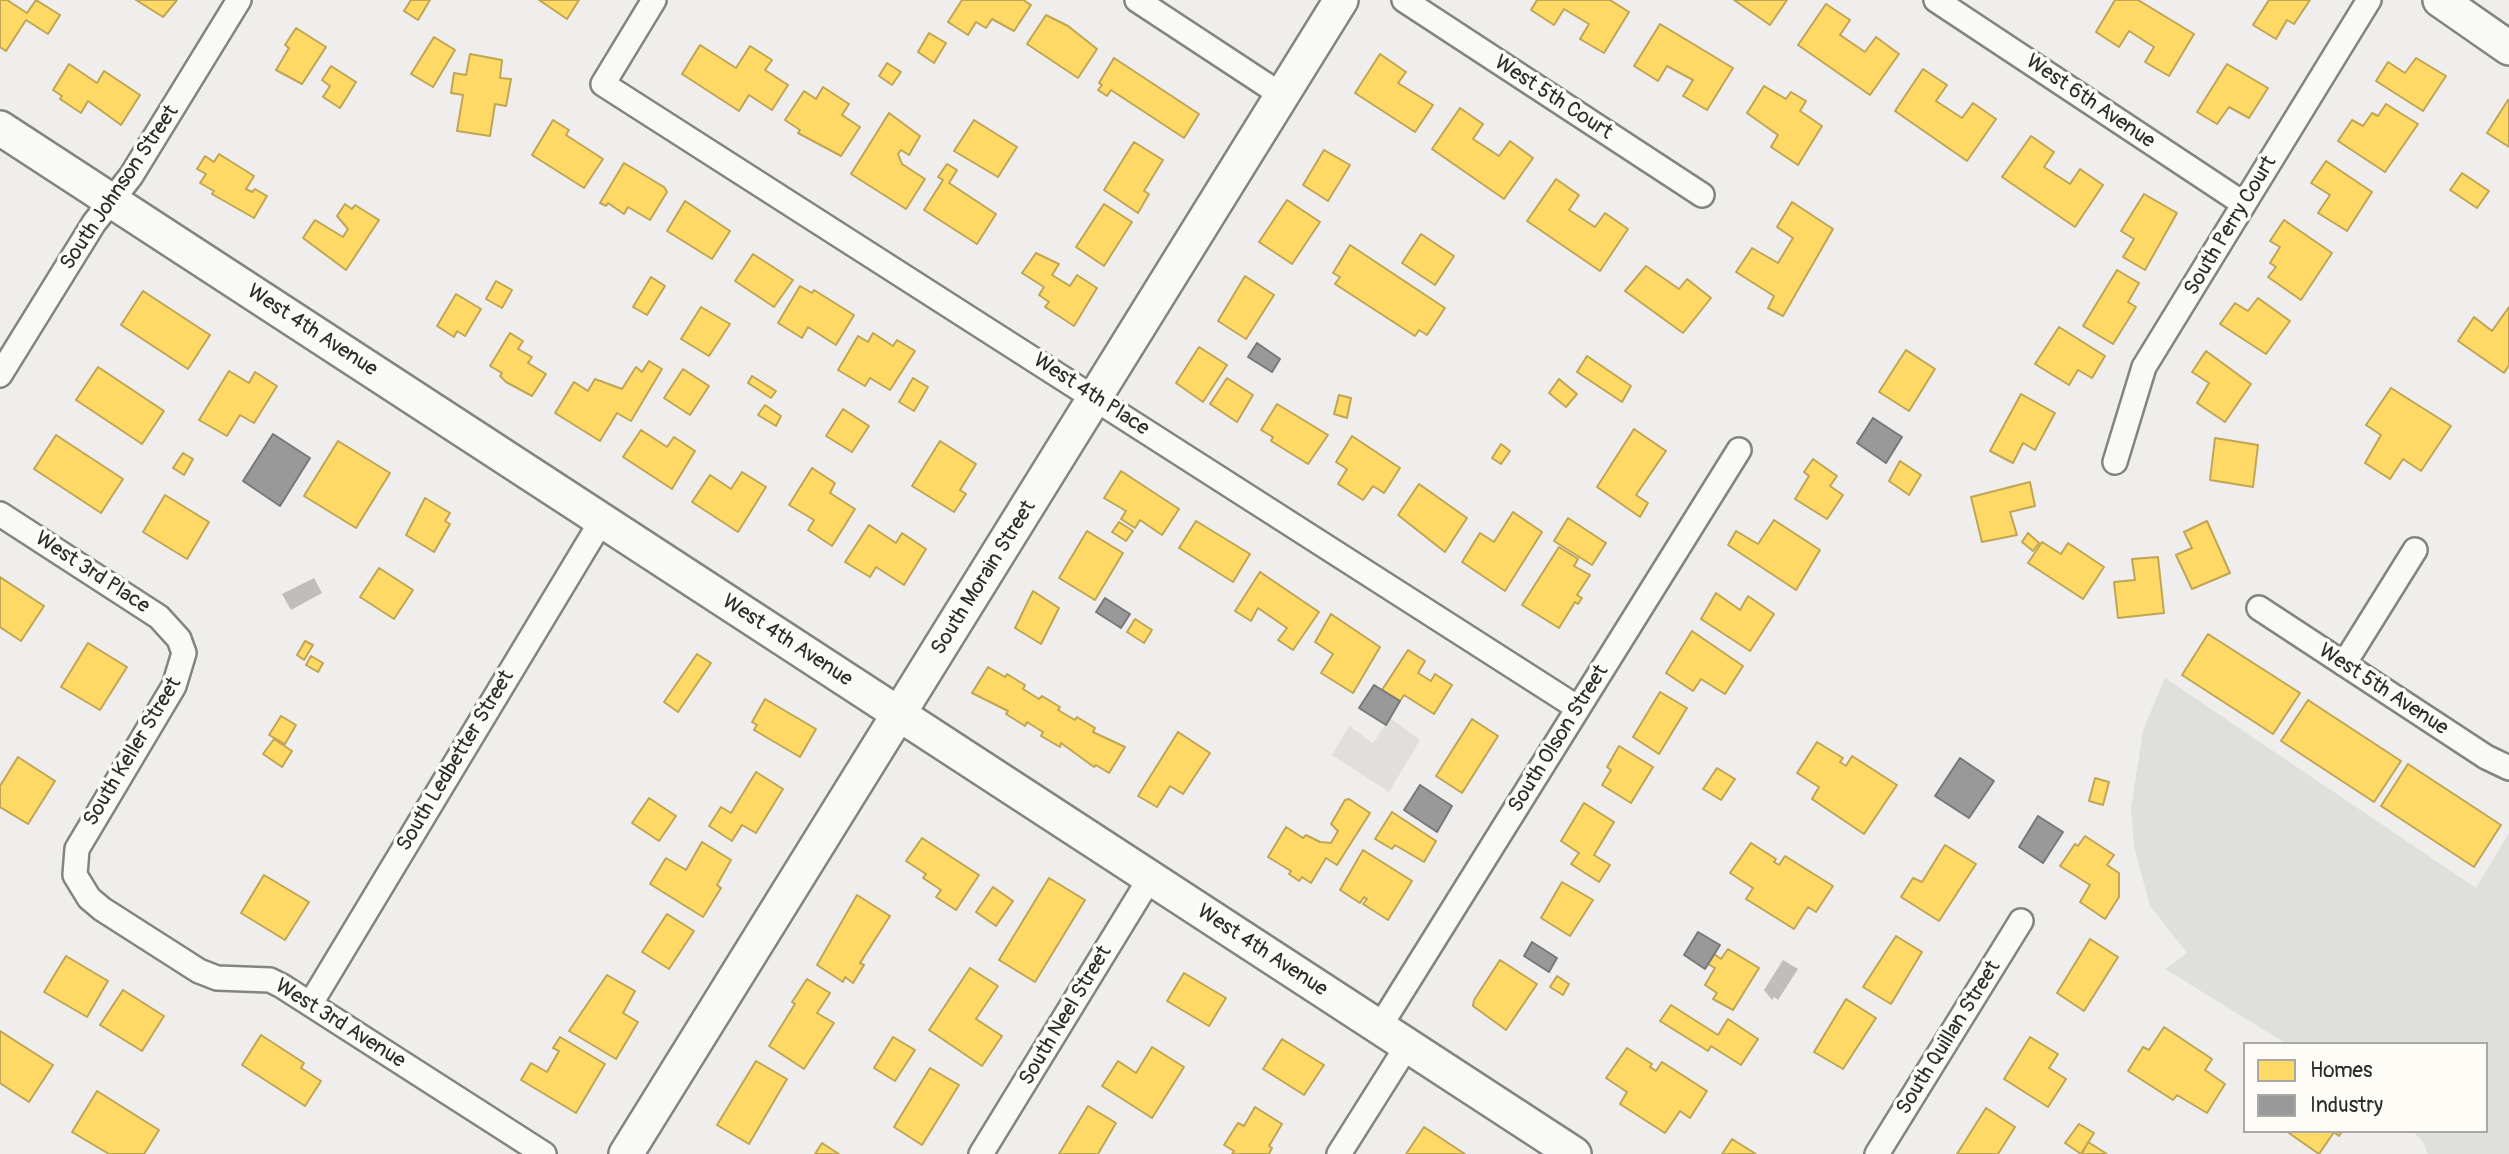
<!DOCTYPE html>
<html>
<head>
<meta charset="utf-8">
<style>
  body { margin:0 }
  #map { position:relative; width:2509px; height:1154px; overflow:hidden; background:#efeeec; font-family:Pangolin,sans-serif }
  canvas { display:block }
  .legend { position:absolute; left:2243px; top:1042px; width:245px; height:91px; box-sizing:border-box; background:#fdfcf7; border:2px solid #a9a8a5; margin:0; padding:9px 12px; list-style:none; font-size:21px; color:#2b2b2b }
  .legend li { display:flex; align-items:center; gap:14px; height:35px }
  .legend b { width:35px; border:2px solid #a9a8a5 }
</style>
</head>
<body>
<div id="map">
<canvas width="2509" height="1154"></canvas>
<ul class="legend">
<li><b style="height:19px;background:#ffd966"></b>Homes</li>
<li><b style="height:19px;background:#999"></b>Industry</li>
</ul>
</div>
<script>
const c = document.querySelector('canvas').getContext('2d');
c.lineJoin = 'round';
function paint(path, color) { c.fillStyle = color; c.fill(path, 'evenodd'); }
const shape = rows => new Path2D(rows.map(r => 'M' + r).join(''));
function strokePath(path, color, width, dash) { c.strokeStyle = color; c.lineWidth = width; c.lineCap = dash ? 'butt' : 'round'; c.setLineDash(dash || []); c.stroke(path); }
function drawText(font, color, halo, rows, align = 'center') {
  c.font = font + ' Pangolin,sans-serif'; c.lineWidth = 7; c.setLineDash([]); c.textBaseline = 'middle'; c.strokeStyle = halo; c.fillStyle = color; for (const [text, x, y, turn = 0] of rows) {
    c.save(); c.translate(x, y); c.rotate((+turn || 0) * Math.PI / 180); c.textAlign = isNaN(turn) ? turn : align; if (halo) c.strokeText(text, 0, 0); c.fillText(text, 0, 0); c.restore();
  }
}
paint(shape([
  [2165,678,2476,888,2509,833,2509,1154,2428,1154,2423,1142,2413,1131,2486,1131,2486,1044,2287,1044,2165,969,2187,953,2150,906,2134,847,2131,809,2143,730]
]), '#dfdfdc');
paint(shape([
  [1390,718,1420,740,1389,792,1332,755,1349,726,1373,743]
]), '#e0dfdc');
paint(shape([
  [314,578,322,593,291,610,282,594],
  [1783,960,1798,969,1778,1000,1774,997,1772,1000,1764,990]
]), '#bfbebc');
const homes = shape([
  [0,0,7,0,27,13,36,0,60,15,48,34,26,20,6,51,0,47,0,0],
  [136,0,177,0,163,17,136,0],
  [411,0,430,0,418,20,404,11,411,0],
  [539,0,579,0,567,19,539,0],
  [962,0,1023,0,1031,5,1014,31,992,19,986,28,976,22,968,35,948,22,962,0],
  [1537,0,1610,0,1629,12,1604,53,1580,39,1589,24,1564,9,1554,25,1531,10,1537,0],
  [1734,0,1787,0,1770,25,1734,0],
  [2115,0,2138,0,2194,34,2169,76,2145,62,2154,47,2129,31,2119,47,2096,32,2115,0],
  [2269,0,2310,0,2294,24,2287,20,2276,39,2253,25,2269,0],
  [1826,4,1850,20,1840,35,1865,52,1876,37,1899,54,1870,95,1798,45,1826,4],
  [1046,15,1068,26,1097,49,1078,78,1027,44,1046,15],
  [1660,24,1733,68,1707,110,1683,96,1693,80,1667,66,1658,81,1634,66,1660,24],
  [296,28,326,47,302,84,276,70,289,48,285,45,296,28],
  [929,33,946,43,934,63,918,52,929,33],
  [434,37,455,50,433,87,411,74,434,37],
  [700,45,736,68,750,46,772,60,765,70,788,85,772,110,749,95,739,111,682,74,700,45],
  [470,54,502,60,500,78,511,79,506,106,495,104,490,136,457,131,463,95,451,93,454,73,466,75,470,54],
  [1380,54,1406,72,1398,83,1433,105,1415,132,1355,93,1380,54],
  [1114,58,1199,114,1184,138,1111,90,1107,96,1098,90,1102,85,1099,83,1114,58],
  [2416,58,2446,76,2423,111,2376,81,2388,62,2405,73,2416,58],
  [887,63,901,72,892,85,879,76,887,63],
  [69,64,97,83,104,71,140,95,121,125,88,101,81,113,60,99,62,96,53,90,69,64],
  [2227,64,2268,88,2249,118,2229,107,2217,124,2197,112,2227,64],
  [331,66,356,82,340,108,323,97,330,86,322,80,331,66],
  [1923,69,1947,85,1936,101,1962,118,1973,103,1996,119,1967,161,1895,111,1923,69],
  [1764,86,1786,99,1791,92,1806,101,1800,111,1822,126,1798,165,1771,147,1778,135,1747,113,1764,86],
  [823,87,849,104,842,115,860,127,841,156,798,133,800,130,785,120,804,91,816,99,823,87],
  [2508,100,2509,101,2509,147,2487,133,2508,100],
  [2386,104,2418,124,2385,172,2338,141,2352,120,2363,126,2372,113,2378,116,2386,104],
  [1460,108,1483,124,1473,139,1499,156,1510,141,1533,158,1504,199,1432,149,1460,108],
  [889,113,920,136,909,155,901,150,898,154,902,164,925,179,906,209,851,174,889,113],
  [553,120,569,130,566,135,603,159,584,188,532,155,553,120],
  [974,120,1017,147,998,177,954,151,974,120],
  [2031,136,2054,152,2044,167,2070,184,2080,169,2103,185,2075,227,2002,177,2031,136],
  [1134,142,1163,160,1144,191,1149,194,1138,213,1104,190,1134,142],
  [1324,150,1350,165,1328,201,1303,185,1324,150],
  [219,154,254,176,246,189,252,192,255,189,267,196,254,218,212,194,214,191,200,183,206,174,197,169,205,156,214,162,219,154],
  [2326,161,2372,192,2347,231,2318,213,2330,195,2311,183,2326,161],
  [624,163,664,187,667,192,650,220,628,207,624,214,608,203,606,206,600,203,624,163],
  [947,164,957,170,949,183,996,214,977,244,924,210,943,180,938,177,947,164],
  [2462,173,2489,191,2477,208,2450,190,2462,173],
  [1556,179,1579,195,1569,210,1595,227,1605,213,1628,229,1600,271,1527,221,1556,179],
  [2144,194,2177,213,2145,270,2123,257,2134,239,2121,231,2144,194],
  [1287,200,1320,222,1292,264,1259,242,1287,200],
  [685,201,730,231,712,259,667,231,685,201],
  [1792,202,1833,229,1783,316,1768,308,1774,296,1736,272,1752,248,1778,263,1793,238,1777,227,1792,202],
  [345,204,352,209,355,205,379,220,346,270,303,238,315,220,343,237,348,229,337,216,345,204],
  [1104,204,1132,222,1104,266,1076,247,1104,204],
  [2284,220,2332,253,2301,300,2268,277,2276,267,2270,263,2280,247,2270,241,2284,220],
  [1421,234,1454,256,1435,285,1402,263,1421,234],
  [1350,245,1445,308,1427,335,1419,330,1415,336,1335,284,1340,277,1333,273,1350,245],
  [1036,253,1059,264,1052,275,1070,286,1077,275,1097,288,1074,326,1045,307,1049,302,1039,295,1044,287,1022,273,1036,253],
  [753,254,793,280,774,307,735,281,753,254],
  [1646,266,1679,289,1687,279,1711,298,1683,333,1625,291,1646,266],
  [2117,270,2139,283,2128,302,2136,307,2113,344,2083,326,2117,270],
  [1245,276,1274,295,1246,339,1218,321,1245,276],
  [651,277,665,286,647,315,633,307,651,277],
  [496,281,512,290,502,308,486,299,496,281],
  [800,286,812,293,814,290,854,315,836,345,808,327,802,338,778,323,800,286],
  [143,291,210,335,188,369,121,325,143,291],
  [456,294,481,309,465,336,457,331,454,337,437,326,456,294],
  [2258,298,2290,321,2266,354,2220,324,2235,303,2248,311,2258,298],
  [701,307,730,324,709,356,681,339,701,307],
  [2509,307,2509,365,2504,373,2458,341,2474,317,2492,331,2509,307],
  [2059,327,2105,356,2092,378,2078,370,2069,385,2035,364,2059,327],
  [510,333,523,341,518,349,532,357,528,363,546,374,532,396,506,382,500,376,502,373,490,366,510,333],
  [873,333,893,346,897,340,915,351,890,390,870,378,865,386,838,370,858,336,868,342,873,333],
  [1199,347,1227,365,1203,402,1176,383,1199,347],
  [1906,350,1935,369,1909,411,1879,392,1906,350],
  [2206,351,2251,384,2225,422,2197,403,2209,383,2192,372,2206,351],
  [1587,356,1631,386,1622,402,1577,372,1587,356],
  [649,361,662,369,631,421,617,413,600,441,555,413,574,382,588,391,595,379,622,389,636,367,642,372,649,361],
  [98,367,164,411,142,444,76,400,98,367],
  [683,369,709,386,690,415,664,398,683,369],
  [229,371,249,383,255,372,277,386,254,423,240,415,227,436,199,420,229,371],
  [752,376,776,391,771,398,748,383,752,376],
  [913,378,928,387,914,411,899,402,913,378],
  [1227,378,1253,395,1237,422,1210,404,1227,378],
  [1559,379,1577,394,1566,407,1549,393,1559,379],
  [2391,388,2451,426,2421,471,2403,459,2390,479,2365,463,2381,435,2366,425,2391,388],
  [2021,394,2055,413,2035,450,2023,443,2013,463,1990,451,2021,394],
  [1339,395,1351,398,1347,418,1334,414,1339,395],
  [1277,404,1328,435,1308,464,1271,441,1273,437,1261,430,1277,404],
  [765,405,781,416,776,426,758,415,765,405],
  [843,409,869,426,852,452,826,436,843,409],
  [1634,429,1666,451,1636,495,1648,503,1640,517,1597,487,1634,429],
  [641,430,667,447,674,437,695,451,672,489,623,457,641,430],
  [56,435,123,479,101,513,34,469,56,435],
  [1352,436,1400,468,1384,493,1373,486,1363,500,1338,484,1347,469,1336,462,1352,436],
  [2215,438,2258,445,2253,487,2210,480,2215,438],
  [338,441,390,473,356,528,304,496,338,441],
  [940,441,976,464,960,490,966,494,954,512,912,486,940,441],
  [1501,444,1510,451,1501,464,1492,458,1501,444],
  [183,453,193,459,184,475,173,468,183,453],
  [1813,459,1837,476,1830,486,1843,495,1827,519,1795,499,1809,476,1804,472,1813,459],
  [1900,461,1921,475,1909,495,1889,481,1900,461],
  [812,468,835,483,830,493,855,509,832,546,808,530,814,520,789,505,812,468],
  [1121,471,1179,509,1162,535,1140,520,1135,528,1121,519,1126,511,1104,498,1121,471],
  [742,472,766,487,738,532,692,502,710,475,731,489,742,472],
  [2030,482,2035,506,2010,512,2017,535,1982,542,1971,497,2030,482],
  [1419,484,1467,518,1445,552,1398,515,1419,484],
  [165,495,209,522,187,559,143,532,165,495],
  [425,498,450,513,445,521,450,524,434,552,406,535,425,498],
  [1513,512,1542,532,1505,591,1462,562,1480,533,1494,542,1513,512],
  [1568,518,1606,543,1592,565,1554,541,1568,518],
  [1774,520,1820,550,1796,590,1728,545,1736,531,1758,544,1774,520],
  [1196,521,1250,554,1233,582,1179,548,1196,521],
  [2207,521,2230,573,2192,589,2176,555,2192,548,2184,532,2207,521],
  [1119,522,1133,531,1126,541,1112,532,1119,522],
  [869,525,896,543,902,533,926,549,904,585,876,567,870,577,845,562,869,525],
  [1087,531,1123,553,1095,600,1059,578,1087,531],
  [2028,533,2039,543,2033,551,2022,542,2028,533],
  [2042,542,2061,554,2068,543,2104,567,2083,599,2028,563,2042,542],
  [1559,547,1578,559,1574,566,1590,575,1577,595,1582,598,1578,604,1575,602,1559,628,1522,605,1559,547],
  [2158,557,2164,613,2118,618,2114,582,2135,580,2132,559,2158,557],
  [379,568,413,590,394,619,360,597,379,568],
  [1260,572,1319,612,1293,650,1278,640,1287,628,1258,608,1251,621,1235,611,1260,572],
  [0,577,44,606,21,641,0,627,0,577],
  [1033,591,1059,608,1041,644,1015,628,1033,591],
  [1716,593,1740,610,1748,596,1774,614,1750,651,1701,619,1716,593],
  [1331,614,1380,647,1353,693,1321,673,1333,654,1315,642,1331,614],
  [1135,619,1152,630,1144,643,1127,632,1135,619],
  [1692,631,1743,666,1725,694,1701,679,1693,691,1666,673,1692,631],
  [2208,634,2300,693,2273,734,2182,675,2208,634],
  [305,641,313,645,304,660,297,655,305,641],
  [88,643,127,667,100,710,61,687,88,643],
  [1408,650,1425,661,1418,673,1431,681,1435,674,1452,685,1434,714,1404,695,1400,701,1382,690,1408,650],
  [697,654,711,663,678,712,664,702,697,654],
  [311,656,323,663,318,672,306,665,311,656],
  [988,667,1005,677,1007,674,1025,685,1023,689,1039,699,1042,696,1060,707,1058,710,1075,720,1077,717,1095,728,1093,732,1125,747,1109,773,1096,765,1094,767,1061,743,1060,747,1041,736,1043,732,1027,722,1025,726,1006,714,1008,711,972,693,988,667],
  [1660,692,1687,708,1659,754,1633,737,1660,692],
  [765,699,816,729,800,757,754,730,757,725,752,722,765,699],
  [2308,700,2401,761,2374,802,2281,741,2308,700],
  [281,716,296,725,285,744,269,735,281,716],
  [1472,719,1498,736,1462,793,1436,776,1472,719],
  [1178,732,1210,753,1183,794,1170,786,1157,807,1138,796,1178,732],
  [274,739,292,751,282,767,263,754,274,739],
  [1817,742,1843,758,1840,762,1846,766,1852,756,1897,785,1864,834,1812,799,1819,787,1797,773,1817,742],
  [1619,746,1653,767,1631,803,1602,785,1611,770,1607,767,1619,746],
  [18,757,55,781,28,824,0,807,0,786,18,757],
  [2408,764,2501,825,2474,867,2381,806,2408,764],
  [1717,768,1735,779,1721,800,1703,789,1717,768],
  [756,772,783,789,756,833,742,825,732,841,709,826,721,807,731,813,756,772],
  [2095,778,2109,782,2103,805,2089,801,2095,778],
  [649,798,676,816,659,841,632,823,649,798],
  [1349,799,1370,813,1337,865,1326,858,1311,883,1302,877,1299,881,1289,874,1291,871,1268,857,1286,827,1303,838,1306,835,1320,842,1331,843,1338,831,1331,824,1345,800,1349,799],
  [1584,803,1614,822,1594,855,1610,865,1599,882,1571,864,1579,853,1561,841,1584,803],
  [1392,812,1436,841,1424,862,1395,845,1392,849,1375,839,1392,812],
  [2085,836,2114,855,2107,865,2119,873,2119,897,2105,919,2080,902,2090,885,2060,866,2075,844,2078,846,2085,836],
  [922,838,979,875,956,910,936,897,941,890,923,878,926,874,906,861,922,838],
  [702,842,731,860,717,885,721,888,703,917,650,884,666,858,686,870,702,842],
  [1751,843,1776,859,1774,862,1779,865,1785,856,1833,886,1816,912,1808,907,1794,929,1746,899,1753,888,1730,873,1751,843],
  [1945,845,1976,864,1939,921,1901,897,1913,878,1922,882,1945,845],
  [1363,850,1412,881,1388,920,1363,904,1367,899,1364,897,1360,903,1340,890,1363,850],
  [264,875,309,902,285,940,241,913,264,875],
  [1049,878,1085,900,1035,982,999,960,1049,878],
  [1562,882,1593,900,1570,936,1541,918,1562,882],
  [993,887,1013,901,996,926,976,912,993,887],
  [857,895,890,916,860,963,864,965,853,983,845,977,843,982,817,965,857,895],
  [667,914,694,931,669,969,642,952,667,914],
  [1896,936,1922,952,1891,1004,1863,987,1896,936],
  [2090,939,2118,957,2084,1011,2057,993,2090,939],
  [1728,949,1759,968,1733,1010,1713,999,1717,993,1705,985,1715,968,1708,964,1714,954,1721,959,1728,949],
  [66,956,108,981,87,1017,44,992,66,956],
  [1500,960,1537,984,1506,1030,1473,1006,1474,1000,1500,960],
  [970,968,998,986,976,1019,1002,1036,982,1066,929,1030,970,968],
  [1184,973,1226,998,1209,1026,1167,1001,1184,973],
  [607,975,635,991,623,1013,638,1022,616,1059,569,1031,607,975],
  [1557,976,1569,984,1563,995,1550,987,1557,976],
  [807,979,830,993,817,1013,834,1023,804,1069,769,1046,795,1004,792,1002,807,979],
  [123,990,164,1016,142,1051,100,1025,123,990],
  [1846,999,1876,1018,1843,1069,1814,1052,1846,999],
  [1671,1005,1718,1035,1728,1019,1758,1039,1741,1065,1711,1046,1708,1051,1660,1021,1671,1005],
  [2164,1027,2212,1059,2205,1070,2225,1084,2207,1113,2177,1095,2173,1100,2128,1071,2143,1047,2149,1050,2164,1027],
  [0,1031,53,1065,29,1102,0,1083,0,1031],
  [261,1035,304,1063,301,1068,321,1081,305,1106,242,1065,261,1035],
  [560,1037,605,1064,576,1113,521,1080,531,1063,547,1072,559,1051,553,1048,560,1037],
  [893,1037,915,1050,895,1081,874,1068,893,1037],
  [2030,1037,2058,1054,2049,1068,2066,1079,2048,1107,2004,1079,2030,1037],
  [1282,1039,1324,1065,1304,1095,1263,1069,1282,1039],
  [1152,1047,1184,1067,1152,1118,1102,1086,1118,1061,1136,1073,1152,1047],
  [1627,1048,1652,1064,1650,1067,1656,1071,1662,1062,1707,1091,1690,1118,1680,1111,1665,1133,1620,1104,1627,1092,1606,1078,1627,1048],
  [756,1061,787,1079,749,1144,717,1125,756,1061],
  [930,1068,959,1085,922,1145,894,1127,930,1068],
  [97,1091,159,1130,144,1154,109,1154,72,1132,97,1091],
  [1088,1106,1116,1123,1098,1154,1059,1154,1088,1106],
  [1255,1107,1282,1124,1269,1146,1272,1148,1269,1154,1232,1154,1234,1151,1224,1145,1238,1123,1244,1126,1255,1107],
  [1986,1108,2015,1127,1998,1154,1957,1154,1986,1108],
  [2079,1124,2094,1133,2081,1154,2065,1143,2079,1124],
  [1424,1127,1465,1154,1406,1154,1424,1127],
  [2286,1131,2342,1131,2339,1136,2334,1132,2319,1154,2286,1131],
  [1732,1139,1756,1154,1722,1154,1732,1139],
  [2088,1142,2107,1154,2082,1154,2088,1142],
  [822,1143,839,1154,815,1154,822,1143]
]);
paint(homes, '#ffd966');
strokePath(homes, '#bfa554', 2);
const industry = shape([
  [1257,343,1280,359,1272,372,1248,357,1257,343],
  [1873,418,1902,437,1886,463,1857,443,1873,418],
  [273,434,310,458,280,506,243,481,273,434],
  [1105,598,1130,614,1121,628,1096,612,1105,598],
  [1374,685,1400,701,1386,725,1359,708,1374,685],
  [1960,758,1994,781,1969,818,1935,796,1960,758],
  [1420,785,1452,806,1437,832,1404,810,1420,785],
  [2038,816,2063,832,2043,863,2019,847,2038,816],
  [1698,932,1720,945,1705,969,1684,955,1698,932],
  [1532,942,1557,958,1549,972,1524,956,1532,942]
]);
paint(industry, '#999');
strokePath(industry, '#787878', 2);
const street = shape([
  [654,0,603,84,1578,708],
  [1137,0,1283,96],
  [1404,0,1702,195],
  [1936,0,2244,204],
  [0,375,94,223,131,176,239,0],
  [2115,462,2144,367,2369,0],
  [0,514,159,617,179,639,184,653,174,686,77,849,75,875,89,898,102,909,199,971,217,978,270,980,282,986,544,1154],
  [2259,608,2486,757,2509,768],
  [2344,664,2415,550],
  [311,1003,602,520],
  [1379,1028,1739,450],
  [981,1154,1150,878],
  [1339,1154,1407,1046],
  [1877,1154,2021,921]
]);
const secondary = shape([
  [2440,0,2509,48],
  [0,128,1574,1154],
  [626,1154,1341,0]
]);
strokePath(street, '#838382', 28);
strokePath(secondary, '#838382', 38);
strokePath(street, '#f9f9f7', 23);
strokePath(secondary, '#f9f9f7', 33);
drawText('21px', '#2b2b2b', '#fdfcf7', [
  ["West 5th Court",1553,98,33],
  ["West 6th Avenue",2090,102,34],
  ["South Johnson Street",120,188,-56],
  ["South Perry Court",2231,226,-59],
  ["West 4th Avenue",312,331,33],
  ["West 4th Place",1091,395,33],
  ["West 3rd Place",92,573,33],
  ["South Morain Street",984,578,-58],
  ["West 4th Avenue",787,641,33],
  ["West 5th Avenue",2383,690,33],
  ["South Olson Street",1559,739,-58],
  ["South Keller Street",133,752,-59],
  ["South Ledbetter Street",456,761,-59],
  ["West 4th Avenue",1262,951,33],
  ["South Neel Street",1066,1016,-59],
  ["West 3rd Avenue",340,1024,32],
  ["South Quillan Street",1949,1038,-58]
]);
</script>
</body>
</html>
